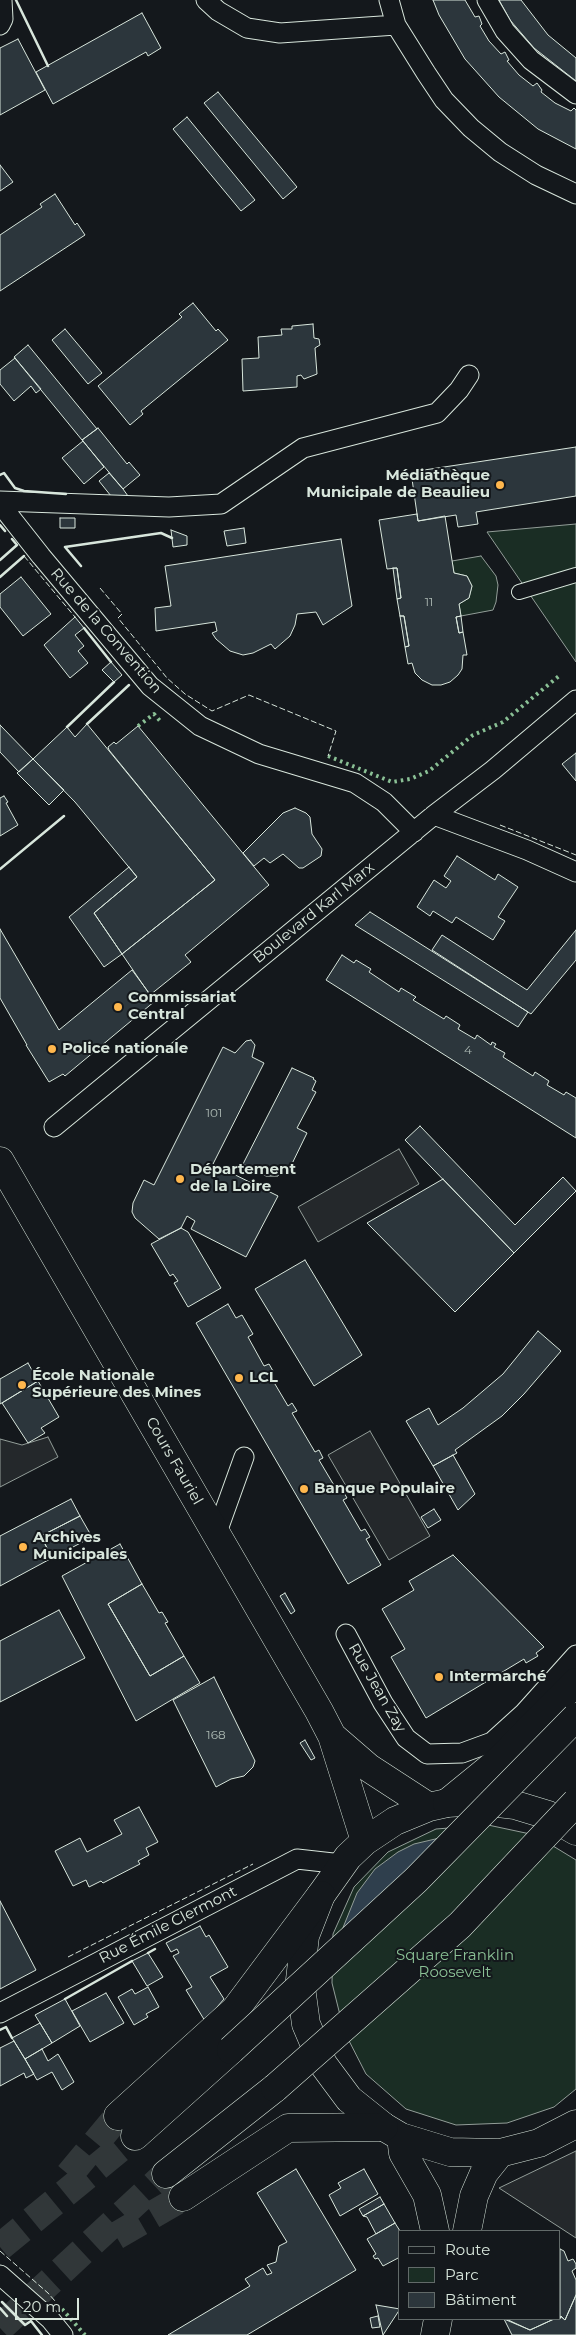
<!DOCTYPE html>
<html>
<head>
<meta charset="utf-8">
<style>
  body { margin:0 }
  #map { position:relative; width:576px; height:2335px; overflow:hidden; background:#14181c; font-family:Montserrat,sans-serif }
  canvas { display:block }
  .legend { position:absolute; left:398px; top:2230px; width:162px; height:90px; box-sizing:border-box; background:#14181c; border:1px solid #626a69; margin:0; padding:6px 9px; list-style:none; font-size:15px; color:#d8e6dc }
  .legend li { display:flex; align-items:center; gap:10px; height:25px }
  .legend b { width:25px; border:1px solid #626a69 }
  .scale { position:absolute; left:15px; top:2298px; width:64px; height:22px; box-sizing:border-box; border:2px solid #d8e6dc; border-top:0; padding-left:6px; font-size:15px; line-height:18px; white-space:nowrap; color:#d8e6dc; -webkit-text-stroke:4px #14181c; paint-order:stroke }
</style>
</head>
<body>
<div id="map">
<canvas width="576" height="2335"></canvas>
<ul class="legend">
<li><b style="height:6px;background:#14181c"></b>Route</li>
<li><b style="height:14px;background:#1a2d24"></b>Parc</li>
<li><b style="height:14px;background:#2c363c"></b>Bâtiment</li>
</ul>
<div class="scale">20 m</div>
</div>
<script>
const c = document.querySelector('canvas').getContext('2d');
c.lineJoin = 'round';
function paint(path, color) { c.fillStyle = color; c.fill(path, 'evenodd'); }
const shape = rows => new Path2D(rows.map(r => 'M' + r).join(''));
function strokePath(path, color, width, dash) { c.strokeStyle = color; c.lineWidth = width; c.lineCap = dash ? 'butt' : 'round'; c.setLineDash(dash || []); c.stroke(path); }
function drawText(font, color, halo, rows, align = 'center') {
  c.font = font + ' Montserrat,sans-serif'; c.lineWidth = 4; c.setLineDash([]); c.textBaseline = 'middle'; c.strokeStyle = halo; c.fillStyle = color; for (const [text, x, y, turn = 0] of rows) {
    c.save(); c.translate(x, y); c.rotate((+turn || 0) * Math.PI / 180); c.textAlign = isNaN(turn) ? turn : align; if (halo) c.strokeText(text, 0, 0); c.fillText(text, 0, 0); c.restore();
  }
}
const green = shape([
  [576,524,576,662,487,532,576,524],
  [481,556,496,576,498,585,496,602,493,610,461,616,459,604,469,598,472,586,467,576,454,573,452,561,481,556],
  [488,1825,535,1835,576,1860,576,2089,554,2107,507,2123,456,2125,406,2109,366,2074,344,2031,332,1983,333,1934,354,1887,388,1852,436,1829,488,1825]
]);
paint(green, '#1a2d24');
strokePath(green, '#939e99', 1);
const parking = shape([
  [399,1149,419,1184,318,1242,298,1207,399,1149],
  [370,1431,430,1536,389,1560,328,1455,370,1431],
  [48,1437,58,1457,0,1487,0,1439,22,1445,48,1437],
  [576,2151,576,2238,499,2188,576,2151]
]);
paint(parking, '#24282b');
strokePath(parking, '#939e99', 1);
const water = shape([
  [448,1836,338,1940,357,1893,375,1869,398,1852,414,1844,448,1836]
]);
paint(water, '#2f3f4d');
strokePath(water, '#939e99', 1);
const building = shape([
  [433,0,465,0,475,17,479,16,482,24,480,26,489,41,501,54,505,52,509,60,507,61,519,75,533,86,537,83,542,90,541,92,555,103,571,111,574,108,576,110,576,149,538,129,499,97,465,59,439,15,433,0],
  [499,0,521,0,548,35,576,58,576,81,534,48,510,20,499,0],
  [142,13,161,48,148,56,146,52,53,104,36,72,142,13],
  [18,39,45,90,0,115,0,48,18,39],
  [218,92,297,187,283,199,204,103,218,92],
  [187,117,255,200,241,211,173,129,187,117],
  [0,165,13,182,0,191,0,165],
  [55,194,75,225,77,223,85,235,0,291,0,235,42,207,40,204,55,194],
  [193,303,216,331,218,329,228,340,141,411,143,414,130,425,98,386,182,317,179,314,193,303],
  [313,324,314,338,319,339,320,345,315,348,317,374,304,379,301,375,297,376,297,387,243,391,242,359,259,358,258,337,282,335,281,329,292,329,292,326,313,324],
  [65,329,102,373,88,384,52,340,65,329],
  [28,345,97,429,82,440,14,357,28,345],
  [15,358,41,389,36,393,31,386,14,401,0,384,0,370,15,358],
  [98,428,127,464,129,462,140,475,123,489,82,440,98,428],
  [83,441,104,467,84,484,62,458,83,441],
  [576,447,576,496,476,512,478,524,458,527,456,515,418,521,411,472,576,447],
  [109,473,123,489,128,496,111,496,99,481,109,473],
  [417,514,418,521,445,516,454,573,467,576,472,586,469,598,459,604,461,616,456,617,459,633,463,632,467,655,463,655,462,669,458,675,450,682,441,685,432,685,422,680,415,673,412,663,408,664,405,647,409,646,404,616,400,616,397,599,401,598,397,568,387,569,379,520,417,514],
  [60,518,75,518,75,528,60,528,60,518],
  [244,528,246,543,227,546,224,531,244,528],
  [171,530,187,536,187,545,173,547,171,530],
  [341,539,352,606,323,625,316,612,297,614,295,625,290,636,275,649,271,644,253,653,243,655,230,651,216,639,212,633,217,631,215,622,156,631,155,608,171,606,165,566,341,539],
  [393,568,397,568,401,598,397,599,393,568],
  [21,577,51,614,23,636,0,607,0,594,21,577],
  [400,616,404,616,409,646,405,647,400,616],
  [461,616,463,632,459,633,456,617,461,616],
  [75,617,84,628,75,635,84,646,78,651,88,663,70,678,44,645,75,617],
  [111,662,122,675,114,682,102,670,111,662],
  [87,724,215,880,122,954,94,913,137,877,75,802,33,759,67,727,75,737,87,724],
  [0,725,33,759,19,772,0,752,0,725],
  [138,726,269,885,185,955,191,962,150,995,122,954,215,880,109,750,108,747,114,742,116,744,138,726],
  [576,753,576,781,562,764,576,753],
  [33,759,64,790,49,805,17,773,33,759],
  [4,796,8,802,6,803,18,825,0,836,0,798,4,796],
  [295,808,306,813,310,817,312,834,322,849,321,856,303,868,299,868,283,854,270,863,264,858,254,866,243,853,283,813,295,808],
  [457,856,495,880,498,874,518,887,498,917,505,921,493,940,456,917,452,923,433,911,430,916,417,907,434,880,446,888,451,881,444,876,457,856],
  [129,867,137,877,94,913,122,954,104,967,69,917,129,867],
  [370,912,528,1012,518,1027,355,925,370,912],
  [0,929,59,1030,132,970,155,1001,65,1076,63,1074,49,1082,26,1045,27,1045,0,998,0,929],
  [576,930,576,960,531,1014,432,950,442,935,527,990,576,930],
  [342,955,354,963,356,960,371,969,369,972,399,992,401,988,416,997,413,1000,444,1019,446,1016,460,1025,458,1029,475,1039,477,1035,491,1045,492,1042,496,1044,494,1047,505,1053,503,1057,533,1076,535,1072,549,1081,547,1085,564,1095,566,1092,576,1098,576,1138,326,980,342,955],
  [251,1040,255,1045,252,1057,264,1063,213,1164,278,1196,246,1257,191,1229,195,1221,187,1216,181,1228,159,1239,135,1218,132,1212,133,1203,144,1180,154,1185,223,1047,235,1053,246,1041,251,1040],
  [292,1068,314,1078,313,1079,316,1081,312,1090,316,1092,297,1128,307,1133,287,1174,281,1171,278,1176,266,1176,243,1164,292,1068],
  [420,1126,515,1225,563,1177,576,1191,514,1253,405,1140,420,1126],
  [443,1179,514,1253,455,1312,367,1223,443,1179],
  [181,1228,188,1232,221,1288,188,1307,174,1283,178,1281,173,1274,170,1276,151,1244,181,1228],
  [305,1260,362,1355,314,1386,255,1289,305,1260],
  [228,1304,236,1318,242,1315,253,1334,248,1337,264,1366,269,1364,273,1371,269,1374,288,1406,292,1403,297,1411,292,1413,315,1452,319,1450,323,1458,319,1460,338,1492,342,1489,347,1498,343,1500,361,1531,365,1529,370,1537,366,1539,381,1565,348,1584,196,1323,228,1304],
  [538,1331,561,1351,524,1394,502,1416,455,1450,457,1453,433,1466,406,1421,429,1408,438,1425,463,1408,503,1374,538,1331],
  [28,1363,38,1381,0,1404,0,1379,28,1363],
  [38,1381,59,1417,41,1428,45,1433,28,1443,2,1403,38,1381],
  [453,1455,475,1494,458,1510,433,1466,453,1455],
  [71,1499,80,1516,41,1536,52,1558,0,1586,0,1536,71,1499],
  [434,1509,441,1520,428,1528,421,1517,434,1509],
  [80,1516,92,1537,52,1558,41,1536,80,1516],
  [120,1544,142,1584,108,1604,150,1676,184,1656,200,1683,136,1721,62,1576,120,1544],
  [453,1555,544,1647,536,1653,538,1656,526,1663,524,1659,426,1718,391,1657,405,1649,382,1609,414,1590,409,1581,453,1555],
  [142,1584,159,1613,162,1612,168,1622,165,1623,184,1656,150,1676,108,1604,142,1584],
  [285,1593,295,1611,291,1614,280,1596,285,1593],
  [59,1610,85,1658,0,1702,0,1641,59,1610],
  [214,1677,255,1761,253,1767,244,1776,231,1779,216,1787,173,1700,214,1677],
  [305,1740,315,1758,311,1760,300,1743,305,1740],
  [139,1807,158,1842,146,1848,149,1855,138,1861,140,1864,103,1883,101,1881,89,1887,86,1880,73,1886,55,1851,80,1838,87,1852,122,1834,114,1820,139,1807],
  [0,1901,36,1970,0,1989,0,1901],
  [200,1926,206,1937,209,1935,228,1967,210,1977,224,1999,205,2021,186,1990,192,1987,173,1956,179,1953,177,1949,171,1952,166,1943,200,1926],
  [148,1953,163,1977,147,1986,132,1961,148,1953],
  [148,1987,159,2007,146,2014,148,2017,134,2025,118,1997,132,1989,135,1994,148,1987],
  [106,1993,124,2023,90,2042,72,2011,106,1993],
  [65,1999,80,2026,52,2043,35,2015,65,1999],
  [40,2023,52,2043,25,2059,12,2038,40,2023],
  [14,2041,34,2074,26,2078,24,2073,0,2086,0,2048,14,2041],
  [42,2049,48,2061,58,2054,74,2082,62,2090,52,2072,37,2080,25,2059,42,2049],
  [296,2169,356,2270,247,2335,168,2335,250,2286,245,2279,263,2268,267,2275,272,2273,267,2265,276,2262,279,2246,287,2242,257,2193,296,2169],
  [364,2169,378,2194,340,2216,329,2195,341,2188,338,2183,364,2169],
  [380,2197,384,2204,363,2216,359,2209,380,2197],
  [384,2204,395,2223,376,2234,367,2217,363,2216,384,2204],
  [395,2223,400,2231,400,2257,383,2266,378,2258,375,2259,373,2256,376,2254,367,2239,395,2223],
  [560,2249,564,2251,568,2261,573,2259,576,2264,576,2268,572,2271,576,2280,576,2295,565,2320,560,2316,560,2249],
  [576,2295,576,2335,512,2335,504,2319,530,2330,554,2319,560,2319,561,2316,565,2320,576,2295],
  [376,2305,400,2309,383,2335,376,2305],
  [378,2316,380,2327,372,2328,370,2318,378,2316],
  [506,2319,554,2319,530,2330,506,2319]
]);
paint(building, '#2c363c');
strokePath(building, '#d8e6dc', 1);
strokePath(shape([
  [69,2175,118,2116],
  [116,2236,183,2197],
  [0,2247,135,2136],
  [0,2328,166,2174]
]), '#313739', 28, [28, 14]);
const pedestrian = shape([
  [519,592,576,575]
]);
const minor = shape([
  [206,0,218,11,247,28,280,33,396,25],
  [389,0,396,25,426,73,444,100,471,128,500,152,536,175,576,194],
  [487,0,505,31,531,60,576,94],
  [0,25,3,19,2,0],
  [0,501,169,507,221,504,303,448,437,413,459,390,469,375],
  [0,504,41,556,150,686,200,726,259,754,355,783,384,802,414,832],
  [434,815,527,850,576,872],
  [54,1127,434,815,493,770,576,700],
  [216,1535,244,1457],
  [346,1634,383,1703,406,1738,427,1754,462,1753,492,1742,524,1713,576,1655],
  [0,2013,297,1859,342,1864],
  [0,2275,50,2319,63,2335]
]);
const secondary = shape([
  [0,1161,319,1711,332,1736,365,1841],
  [332,1736,369,1768,429,1807],
  [576,1831,548,1815,515,1805,481,1801,447,1803,429,1807,395,1821,365,1841,348,1857,321,1895,305,1936,300,1980,306,2024,323,2064,349,2099,384,2127,401,2137,450,2152,500,2153,539,2143,576,2124],
  [401,2137,403,2153,427,2195,435,2231],
  [467,2231,474,2196,484,2173,500,2153],
  [435,2335,438,2319]
]);
const trunk = shape([
  [447,1803,496,1763,576,1682],
  [118,2116,235,2010,321,1895],
  [135,2136,231,2050],
  [166,2174,275,2088],
  [183,2197,288,2128,384,2127]
]);
strokePath(pedestrian, '#d8e6dc', 16);
strokePath(minor, '#d8e6dc', 21);
strokePath(secondary, '#d8e6dc', 29);
strokePath(trunk, '#d8e6dc', 29);
strokePath(pedestrian, '#14181c', 14);
strokePath(minor, '#14181c', 19);
strokePath(secondary, '#14181c', 28);
strokePath(trunk, '#14181c', 28);
const trunkBridge = shape([
  [231,2050,416,1880,576,1717],
  [275,2088,460,1925,576,1802]
]);
strokePath(trunkBridge, '#d8e6dc', 29, []);
strokePath(trunkBridge, '#14181c', 28);
strokePath(shape([
  [138,726,154,714,161,722],
  [328,756,392,782,410,779,429,771,473,735,503,722,559,676],
  [62,2309,85,2335]
]), '#8ac095', 4, [2.5, 4]);
strokePath(shape([
  [24,556,75,617],
  [100,588,122,614,118,618,167,678,185,694,212,711,249,695,336,731,328,756],
  [500,825,576,855],
  [68,1957,253,1864],
  [0,2251,48,2293,62,2309]
]), '#d8e6dc', 1, [6, 2.5]);
strokePath(shape([
  [16,0,48,66],
  [0,475,4,473,15,488,24,491,66,494],
  [0,525,5,531],
  [0,560,17,545,12,539],
  [81,566,65,547,161,533,172,538],
  [0,577,24,556],
  [84,628,111,662],
  [87,724,129,685],
  [67,727,114,682],
  [0,869,64,816],
  [148,1953,155,1949],
  [65,1999,132,1961],
  [0,2030,6,2027,12,2038],
  [2,2302,25,2325,31,2321,42,2335],
  [0,2308,7,2316]
]), '#d8e6dc', 2.5);
for (const [x, y, r, color] of [
  [500,485,5,"#ffb74d"],
  [118,1007,5,"#ffb74d"],
  [52,1049,5,"#ffb74d"],
  [180,1179,5,"#ffb74d"],
  [239,1378,5,"#ffb74d"],
  [22,1385,5,"#ffb74d"],
  [304,1489,5,"#ffb74d"],
  [23,1547,5,"#ffb74d"],
  [439,1677,5,"#ffb74d"]
]) { const dot = new Path2D(); dot.arc(x, y, r, 0, 2 * Math.PI); c.fillStyle = color; c.fill(dot); strokePath(dot, '#14181c', 2); }
drawText('12px', '#adbab4', null, [
  ["11",429,602],
  ["4",468,1050],
  ["101",214,1113],
  ["168",216,1735]
]);
drawText('bold 15px', '#d8e6dc', '#14181c', [
  ["Médiathèque",490,476,"right"],
  ["Municipale de Beaulieu",490,493,"right"],
  ["Commissariat",128,998],
  ["Central",128,1015],
  ["Police nationale",62,1049],
  ["Département",190,1170],
  ["de la Loire",190,1187],
  ["École Nationale",32,1376],
  ["Supérieure des Mines",32,1393],
  ["LCL",249,1378],
  ["Banque Populaire",314,1489],
  ["Archives",33,1538],
  ["Municipales",33,1555],
  ["Intermarché",449,1677]
], 'left');
drawText('15px', '#d8e6dc', '#14181c', [
  ["Rue de la Convention",106,631,49],
  ["Boulevard Karl Marx",314,913,-39],
  ["Cours Fauriel",174,1461,60],
  ["Rue Jean Zay",377,1688,60],
  ["Rue Émile Clermont",168,1925,-27]
]);
drawText('15px', '#8ac095', '#14181c', [
  ["Square Franklin",455,1956],
  ["Roosevelt",455,1973]
]);
</script>
</body>
</html>
